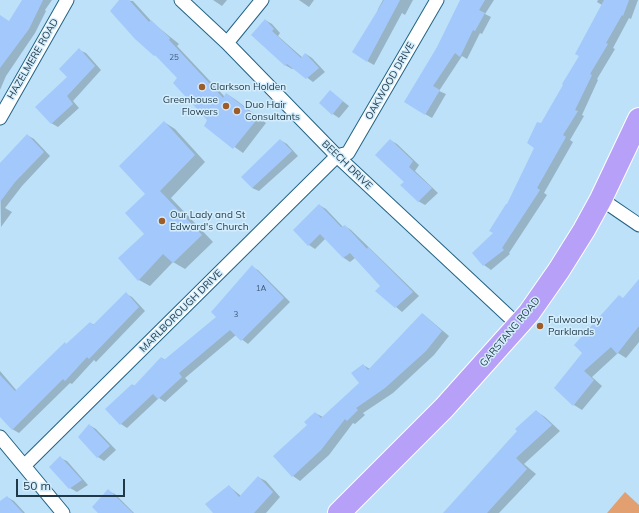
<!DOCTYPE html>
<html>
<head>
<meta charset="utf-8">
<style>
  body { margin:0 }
  #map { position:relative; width:639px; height:513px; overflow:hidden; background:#bde1f8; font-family:Mulish,sans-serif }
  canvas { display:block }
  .scale { position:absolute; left:16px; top:479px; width:109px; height:18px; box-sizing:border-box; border:2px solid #1f3948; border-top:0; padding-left:5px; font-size:12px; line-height:14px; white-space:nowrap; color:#1f3948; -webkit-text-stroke:3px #d4edfc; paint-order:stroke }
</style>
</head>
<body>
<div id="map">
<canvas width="639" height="513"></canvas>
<div class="scale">50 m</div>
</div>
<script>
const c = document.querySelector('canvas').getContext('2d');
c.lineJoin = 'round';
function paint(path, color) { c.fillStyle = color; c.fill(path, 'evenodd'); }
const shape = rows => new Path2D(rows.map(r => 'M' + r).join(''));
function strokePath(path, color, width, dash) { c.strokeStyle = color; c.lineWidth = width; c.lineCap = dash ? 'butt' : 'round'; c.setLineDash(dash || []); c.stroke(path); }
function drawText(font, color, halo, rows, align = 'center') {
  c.font = font + ' Mulish,sans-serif'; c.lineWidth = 3; c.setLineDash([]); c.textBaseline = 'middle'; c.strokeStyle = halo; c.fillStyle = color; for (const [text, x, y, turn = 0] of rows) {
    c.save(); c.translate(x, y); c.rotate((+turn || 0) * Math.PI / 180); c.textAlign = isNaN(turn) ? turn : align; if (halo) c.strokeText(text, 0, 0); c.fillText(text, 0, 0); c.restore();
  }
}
paint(shape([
  [625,492,639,505,639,513,607,513]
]), '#e29f70');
paint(shape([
  [24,0,52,0,45,10,46,11,35,33,6,76,0,90,0,24,10,22],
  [121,0,133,1,153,23,179,44,177,46,225,97,227,94,236,100,266,123,243,153,205,126,209,120,179,78,160,59,155,55],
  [213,0,227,0,222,6],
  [299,0,314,0,309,7],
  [383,0,413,0,405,15,402,13,374,65,367,61,378,9],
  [468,0,494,0,485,14,491,17,482,34,480,33,467,59,462,56,439,91,446,94,432,118,425,114,438,47],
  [598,0,638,0,631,19,629,18,613,48,615,49,597,79,598,80,582,115,584,116,570,140,573,142,544,193,547,195,509,253,510,254,491,270,484,265,495,233,536,147,541,125,580,55,602,5,597,2],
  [265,20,272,24,280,33,278,36,303,58,306,54,312,58,325,72,313,82,294,68,292,69,285,65],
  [79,50,86,53,101,70,73,101,79,108,58,127,51,123],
  [330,91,349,106,339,118,333,114],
  [164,122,175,129,205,162,171,198,213,242,185,269,173,262,150,286,139,280,146,234,146,194],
  [27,135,34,139,50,156,22,186,5,208,12,212,1,227,0,172],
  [280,140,287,144,298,156,259,191,252,188],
  [390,140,397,144,419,165,415,171,438,193,425,205,418,201,405,182],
  [319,205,326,209,343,227,345,226,351,230,419,296,402,312,377,291,381,286,355,258,350,262,344,258,326,238,315,249,309,245,295,230],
  [252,267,258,270,290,302,248,344,236,335,185,378,188,381,165,402,159,398,127,428,121,424,133,385,135,386,162,358,165,360,218,317],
  [639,281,639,342,626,358,618,353,592,377,602,386,582,410,574,405,584,353],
  [126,294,132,297,145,311,96,362,94,360,72,384,70,383,19,433,12,429,0,414,0,371,17,391,90,323,95,325],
  [423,314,449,336,434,355,393,393,363,413,365,415,355,424,353,423,329,455,300,481,293,476,308,425,315,413,323,417,361,383,363,365,370,369],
  [536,411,545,417,560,431,524,464,536,474,499,513,448,513],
  [89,425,96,429,116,450,104,461,98,457],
  [60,458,67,461,88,485,77,492,70,488,50,467],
  [258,477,266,481,280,497,266,513,214,513,229,486,241,496],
  [108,491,115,494,134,513,99,513],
  [7,497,14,501,25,513,0,513,0,503]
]), '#0003');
paint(shape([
  [22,0,43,0,29,29,0,68,0,15,9,21],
  [119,0,129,0,149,22,151,20,170,38,169,40,223,98,226,93,258,118,233,149,204,126,207,120,173,83,177,78,155,55,154,56,135,39,110,11],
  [384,0,400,0,367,62,352,52],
  [460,0,485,0,479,10,485,13,475,31,473,30,460,57,455,53,433,86,440,90,425,115,404,102,437,47],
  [604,0,629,0,623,16,622,15,606,43,608,44,590,74,592,75,575,110,578,111,563,135,566,137,537,188,540,190,502,248,504,250,483,266,472,253,493,233,489,231,506,204,507,204,534,148,527,143,537,122,541,123,563,85,562,84,579,56,575,54],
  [265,19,274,29,272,31,301,58,305,53,319,68,306,79,287,64,285,66,251,35],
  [79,48,95,66,67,96,73,104,51,124,35,107,67,77,59,69],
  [330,90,343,101,332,115,319,103],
  [164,121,195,155,160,191,202,235,173,263,163,254,138,281,118,258,144,234,125,213,145,194,119,166],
  [27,134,44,152,15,182,0,202,0,163],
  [280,139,292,151,252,188,241,177],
  [390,139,413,161,409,167,432,188,418,202,400,185,404,182,375,155],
  [319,204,341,227,345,225,367,249,368,247,413,292,395,308,375,291,380,286,350,253,343,258,320,234,308,246,293,230],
  [252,265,284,298,241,341,230,330,179,373,182,377,158,399,153,394,120,425,105,409,132,384,134,386,161,357,164,360,216,317,211,312],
  [639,279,639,326,617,354,611,347,584,371,594,380,573,406,554,388,582,353,574,345,619,295,623,298],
  [126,292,139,307,89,359,87,357,65,381,63,379,12,430,0,417,0,375,15,391,65,342,66,344,90,322,93,325],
  [422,313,442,331,426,351,385,388,356,408,358,410,347,421,345,419,321,450,292,477,273,456,307,425,304,422,315,412,321,418,359,383,351,373,363,364,368,370],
  [536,410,552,425,516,458,527,469,487,513,443,513,517,431,515,429],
  [89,424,110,446,97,458,78,437],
  [60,456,82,480,69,489,49,467],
  [258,476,273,492,254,513,213,513,205,504,229,485,239,497],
  [108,489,133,513,98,513,92,507],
  [7,496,23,513,0,513,0,501]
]), '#a3c9fc');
const street = shape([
  [181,0,227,43,337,156,518,325],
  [227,43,262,0],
  [0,118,67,0],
  [601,199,639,225],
  [0,437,63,513],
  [25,465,337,156,348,153,437,0]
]);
const highway = shape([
  [339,513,444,408,529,313,559,270,584,230,601,199,639,119]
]);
strokePath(street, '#236384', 15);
strokePath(highway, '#fff', 24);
strokePath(street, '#fff', 13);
strokePath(highway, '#b7a0f7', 22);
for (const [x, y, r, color] of [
  [202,87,4,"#9e5c29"],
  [226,106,4,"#9e5c29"],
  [237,111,4,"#9e5c29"],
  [162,221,4,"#9e5c29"],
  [540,326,4,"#9e5c29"]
]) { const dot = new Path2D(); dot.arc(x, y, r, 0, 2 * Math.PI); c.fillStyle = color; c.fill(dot); strokePath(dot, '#d4edfc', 1.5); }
drawText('8px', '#405d75', null, [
  ["25",174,58],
  ["1A",261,289],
  ["3",236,315]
]);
drawText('10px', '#1f3948', '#d4edfc', [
  ["HAZELMERE ROAD",33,59,-60],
  ["OAKWOOD DRIVE",390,81,-60],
  ["BEECH DRIVE",347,165,44],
  ["MARLBOROUGH DRIVE",181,311,-45],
  ["GARSTANG ROAD",510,332,-50]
]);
drawText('10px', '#1f3948', '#d4edfc', [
  ["Clarkson Holden",210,87],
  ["Greenhouse",218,100,"right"],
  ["Flowers",218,112,"right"],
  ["Duo Hair",245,105],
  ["Consultants",245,117],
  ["Our Lady and St",170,215],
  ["Edward's Church",170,227],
  ["Fulwood by",548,320],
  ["Parklands",548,332]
], 'left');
</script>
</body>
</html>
